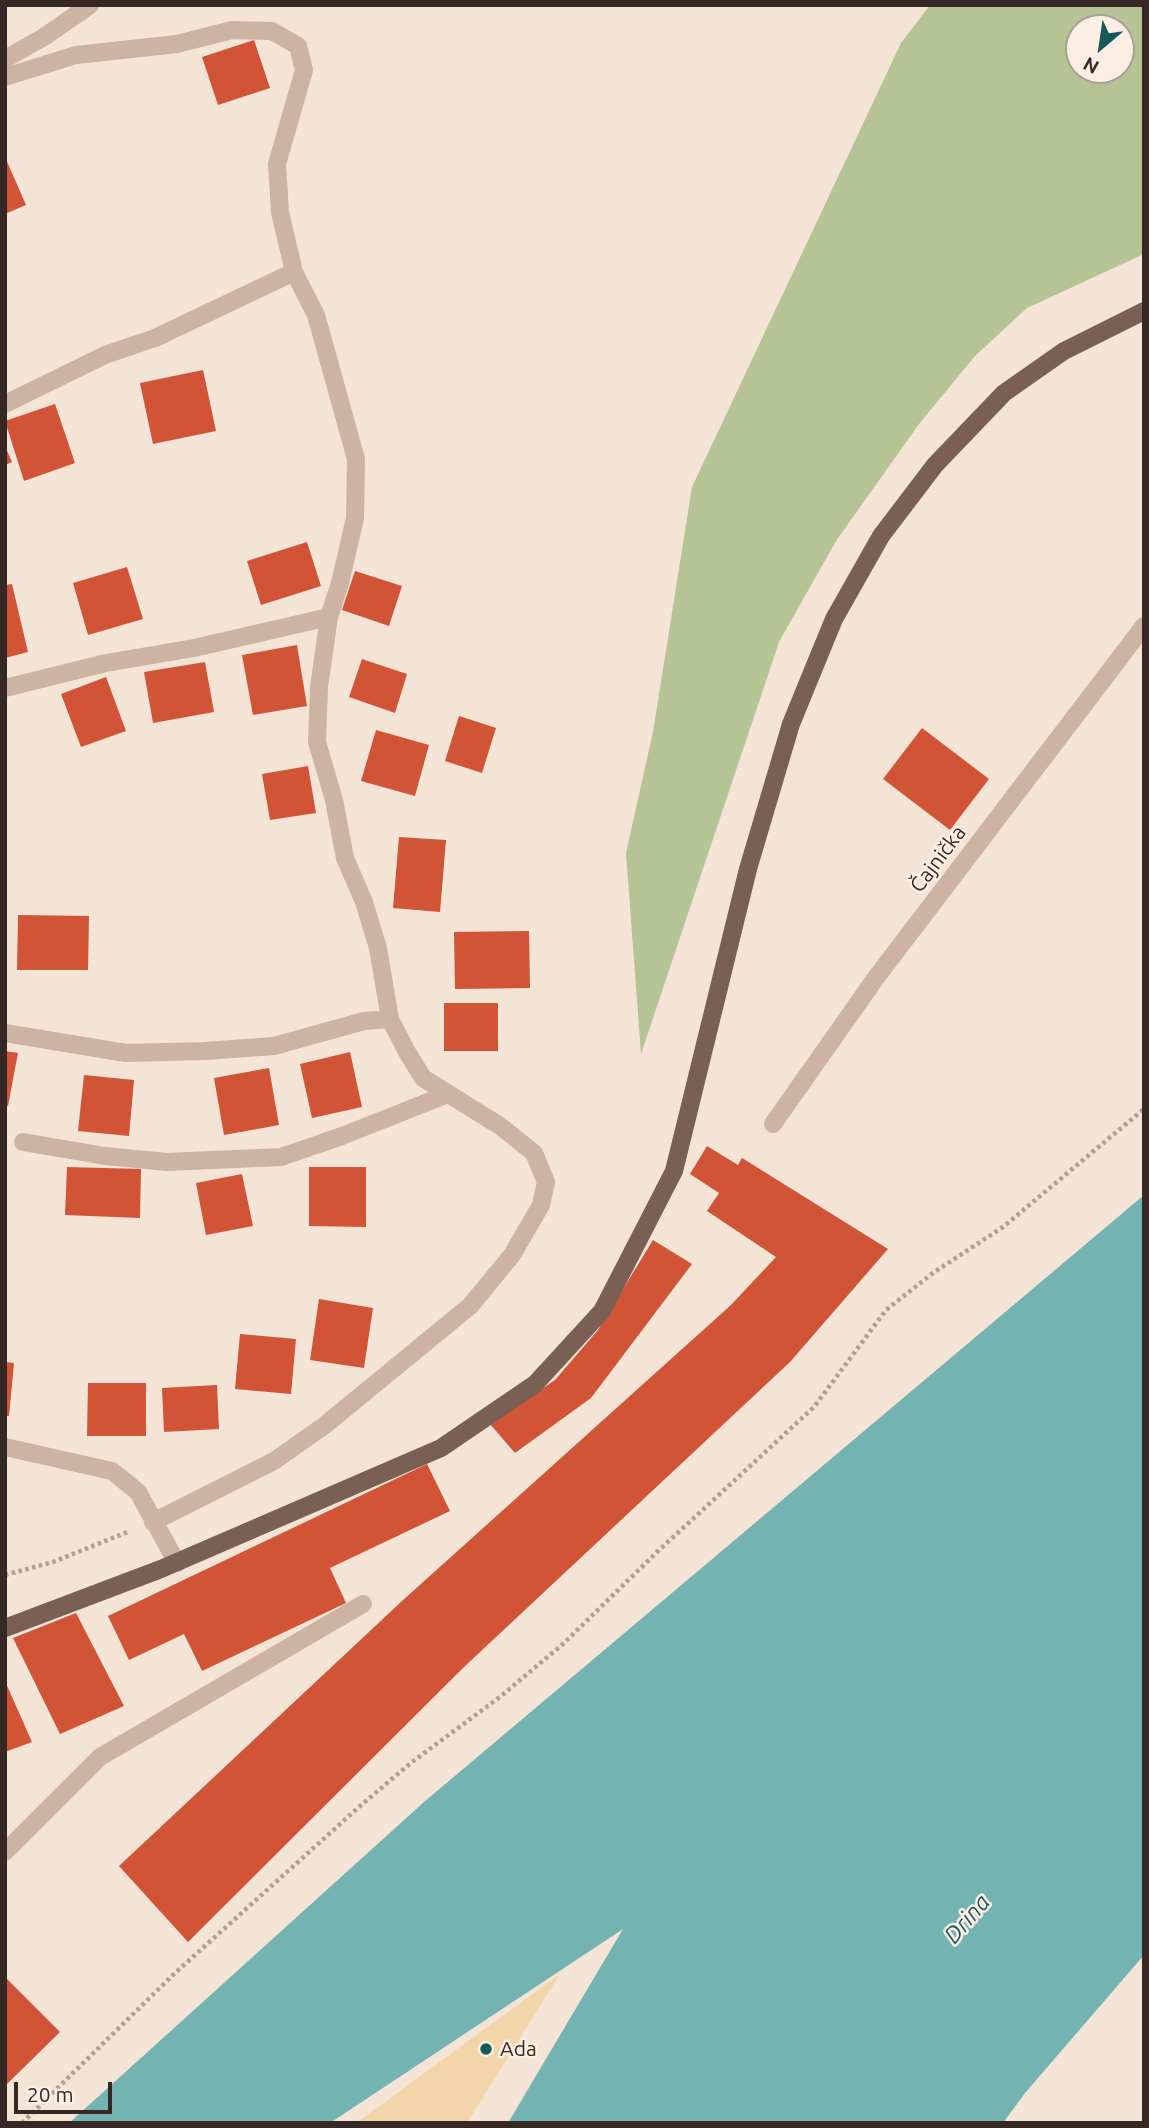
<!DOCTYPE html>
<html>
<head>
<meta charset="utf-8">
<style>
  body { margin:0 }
  #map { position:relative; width:1149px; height:2128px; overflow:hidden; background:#f3e4d6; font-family:Ubuntu,sans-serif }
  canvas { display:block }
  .frame { position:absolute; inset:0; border:7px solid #362925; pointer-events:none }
  .north { position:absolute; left:1065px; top:14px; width:70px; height:70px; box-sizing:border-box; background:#fbeee3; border:2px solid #ac9f97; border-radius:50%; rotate:209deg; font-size:19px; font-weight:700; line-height:28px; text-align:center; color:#362925 }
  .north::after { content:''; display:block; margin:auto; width:24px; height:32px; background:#175a5b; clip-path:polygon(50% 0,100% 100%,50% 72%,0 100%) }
  .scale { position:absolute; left:14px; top:2082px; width:98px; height:32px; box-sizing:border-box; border:4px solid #362925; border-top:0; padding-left:9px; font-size:21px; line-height:24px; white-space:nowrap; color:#362925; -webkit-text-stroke:5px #fbeee3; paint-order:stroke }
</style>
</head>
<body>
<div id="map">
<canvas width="1149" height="2128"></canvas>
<div class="frame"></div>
<div class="north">N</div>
<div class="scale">20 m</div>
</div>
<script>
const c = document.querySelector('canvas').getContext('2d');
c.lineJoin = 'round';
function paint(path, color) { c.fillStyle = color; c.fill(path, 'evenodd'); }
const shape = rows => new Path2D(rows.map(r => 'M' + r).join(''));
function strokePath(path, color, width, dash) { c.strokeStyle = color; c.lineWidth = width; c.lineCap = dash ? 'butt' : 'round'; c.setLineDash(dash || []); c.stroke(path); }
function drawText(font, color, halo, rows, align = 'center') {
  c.font = font + ' Ubuntu,sans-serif'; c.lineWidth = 5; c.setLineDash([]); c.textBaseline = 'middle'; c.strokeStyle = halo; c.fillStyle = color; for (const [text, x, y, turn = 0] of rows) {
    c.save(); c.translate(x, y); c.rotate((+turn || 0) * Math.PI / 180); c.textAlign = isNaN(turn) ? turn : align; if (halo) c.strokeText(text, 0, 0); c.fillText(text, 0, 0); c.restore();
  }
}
paint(shape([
  [930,5,1144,5,1144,254,1027,308,975,356,919,424,836,541,779,642,641,1054,626,853,653,732,692,487,901,43],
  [1079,28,1121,28,1121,70,1079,70]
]), '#b6c395');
paint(shape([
  [560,1974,467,2123,356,2123]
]), '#f2d5a9');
paint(shape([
  [1144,1195,1144,1955,1025,2093,1003,2123,508,2123,623,1929,330,2123,69,2123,424,1802]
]), '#73b3b2');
paint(shape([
  [254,40,270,88,218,105,202,57],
  [5,157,26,205,5,214],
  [203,370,216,431,153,444,140,383],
  [55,404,75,463,24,481,5,421],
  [5,446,12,462,5,465],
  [307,542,321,586,261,605,247,561],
  [127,567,143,619,88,635,73,583],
  [355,571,402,586,389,626,342,610],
  [12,584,28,652,5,658,5,585],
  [297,645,307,706,253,715,242,655],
  [362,659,407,674,395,713,349,697],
  [205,662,214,712,153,723,144,672],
  [106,677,126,731,81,747,61,694],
  [459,716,496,728,482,773,445,761],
  [922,728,989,779,950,830,883,779],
  [376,730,429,745,415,796,361,781],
  [308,766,316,813,270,820,262,774],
  [399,837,446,840,440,912,393,908],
  [18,915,89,916,88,970,17,970],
  [529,931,530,988,455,989,454,932],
  [444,1003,498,1003,498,1051,444,1051],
  [5,1051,18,1053,8,1106,5,1106],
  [350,1052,362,1107,312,1118,300,1064],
  [269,1068,279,1125,224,1135,214,1078],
  [84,1075,134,1080,129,1136,78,1131],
  [707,1146,738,1165,742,1158,888,1249,790,1362,464,1667,188,1942,119,1866,402,1601,731,1305,776,1257,707,1211,719,1193,690,1174],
  [67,1167,141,1169,140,1218,65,1215],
  [309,1167,366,1167,366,1227,309,1226],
  [242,1174,253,1226,206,1235,196,1183],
  [653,1240,692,1264,591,1398,515,1453,490,1424,555,1380,598,1330],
  [319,1299,373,1308,364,1368,310,1360],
  [240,1334,296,1339,291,1394,235,1389],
  [5,1362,14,1363,9,1416,5,1416],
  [88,1383,146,1383,146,1436,87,1436],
  [217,1385,219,1429,164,1432,162,1388],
  [427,1464,450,1511,330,1568,346,1603,202,1671,184,1634,129,1660,108,1616],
  [76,1613,124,1706,60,1734,13,1638],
  [5,1681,32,1742,5,1752],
  [5,1977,60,2032,5,2086]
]), '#d15437');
strokePath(shape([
  [5,1575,53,1562,130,1531],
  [22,2123,174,1974,360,1806,412,1762,500,1697,563,1644,656,1553,814,1407,886,1310,933,1273,1003,1227,1144,1109]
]), '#b89c8c', 4.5, [3.5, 3.5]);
strokePath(shape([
  [5,59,44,37,90,5],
  [5,77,76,55,177,44,232,30,272,31,298,46,304,70,277,164,280,212,294,272,316,315,356,459,355,518,340,583,329,617,319,687,317,742,334,800,345,858,364,902,378,948,390,1019,407,1052,423,1078,500,1126,534,1153,546,1182,541,1205,512,1255,470,1306,325,1425,274,1461,153,1522],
  [5,404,105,355,155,338,294,272],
  [5,688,106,663,194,648,329,617],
  [5,1033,126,1053,205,1051,274,1046,364,1021,390,1019],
  [773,1124,875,979,1144,626],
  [23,1142,105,1156,167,1162,281,1157,342,1136,448,1094],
  [5,1447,112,1471,138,1492,177,1563],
  [5,1852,100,1757,363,1604]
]), '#ccb3a2', 18);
strokePath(shape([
  [5,1628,161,1569,441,1448,535,1384,602,1311,674,1171,748,869,791,724,834,619,881,536,935,465,1004,393,1064,351,1144,311]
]), '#795f54', 18);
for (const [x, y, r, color] of [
  [486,2049,7,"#175a5b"]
]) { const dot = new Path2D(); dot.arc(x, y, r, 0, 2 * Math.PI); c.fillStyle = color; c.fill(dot); strokePath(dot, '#fbeee3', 2.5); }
drawText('21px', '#362925', '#fbeee3', [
  ["Čajnička",938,859,-53]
]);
drawText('21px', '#362925', '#fbeee3', [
  ["Ada",500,2049]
], 'left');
drawText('italic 23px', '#175a5b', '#fbeee3', [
  ["Drina",967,1919,-49]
]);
</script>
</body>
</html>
